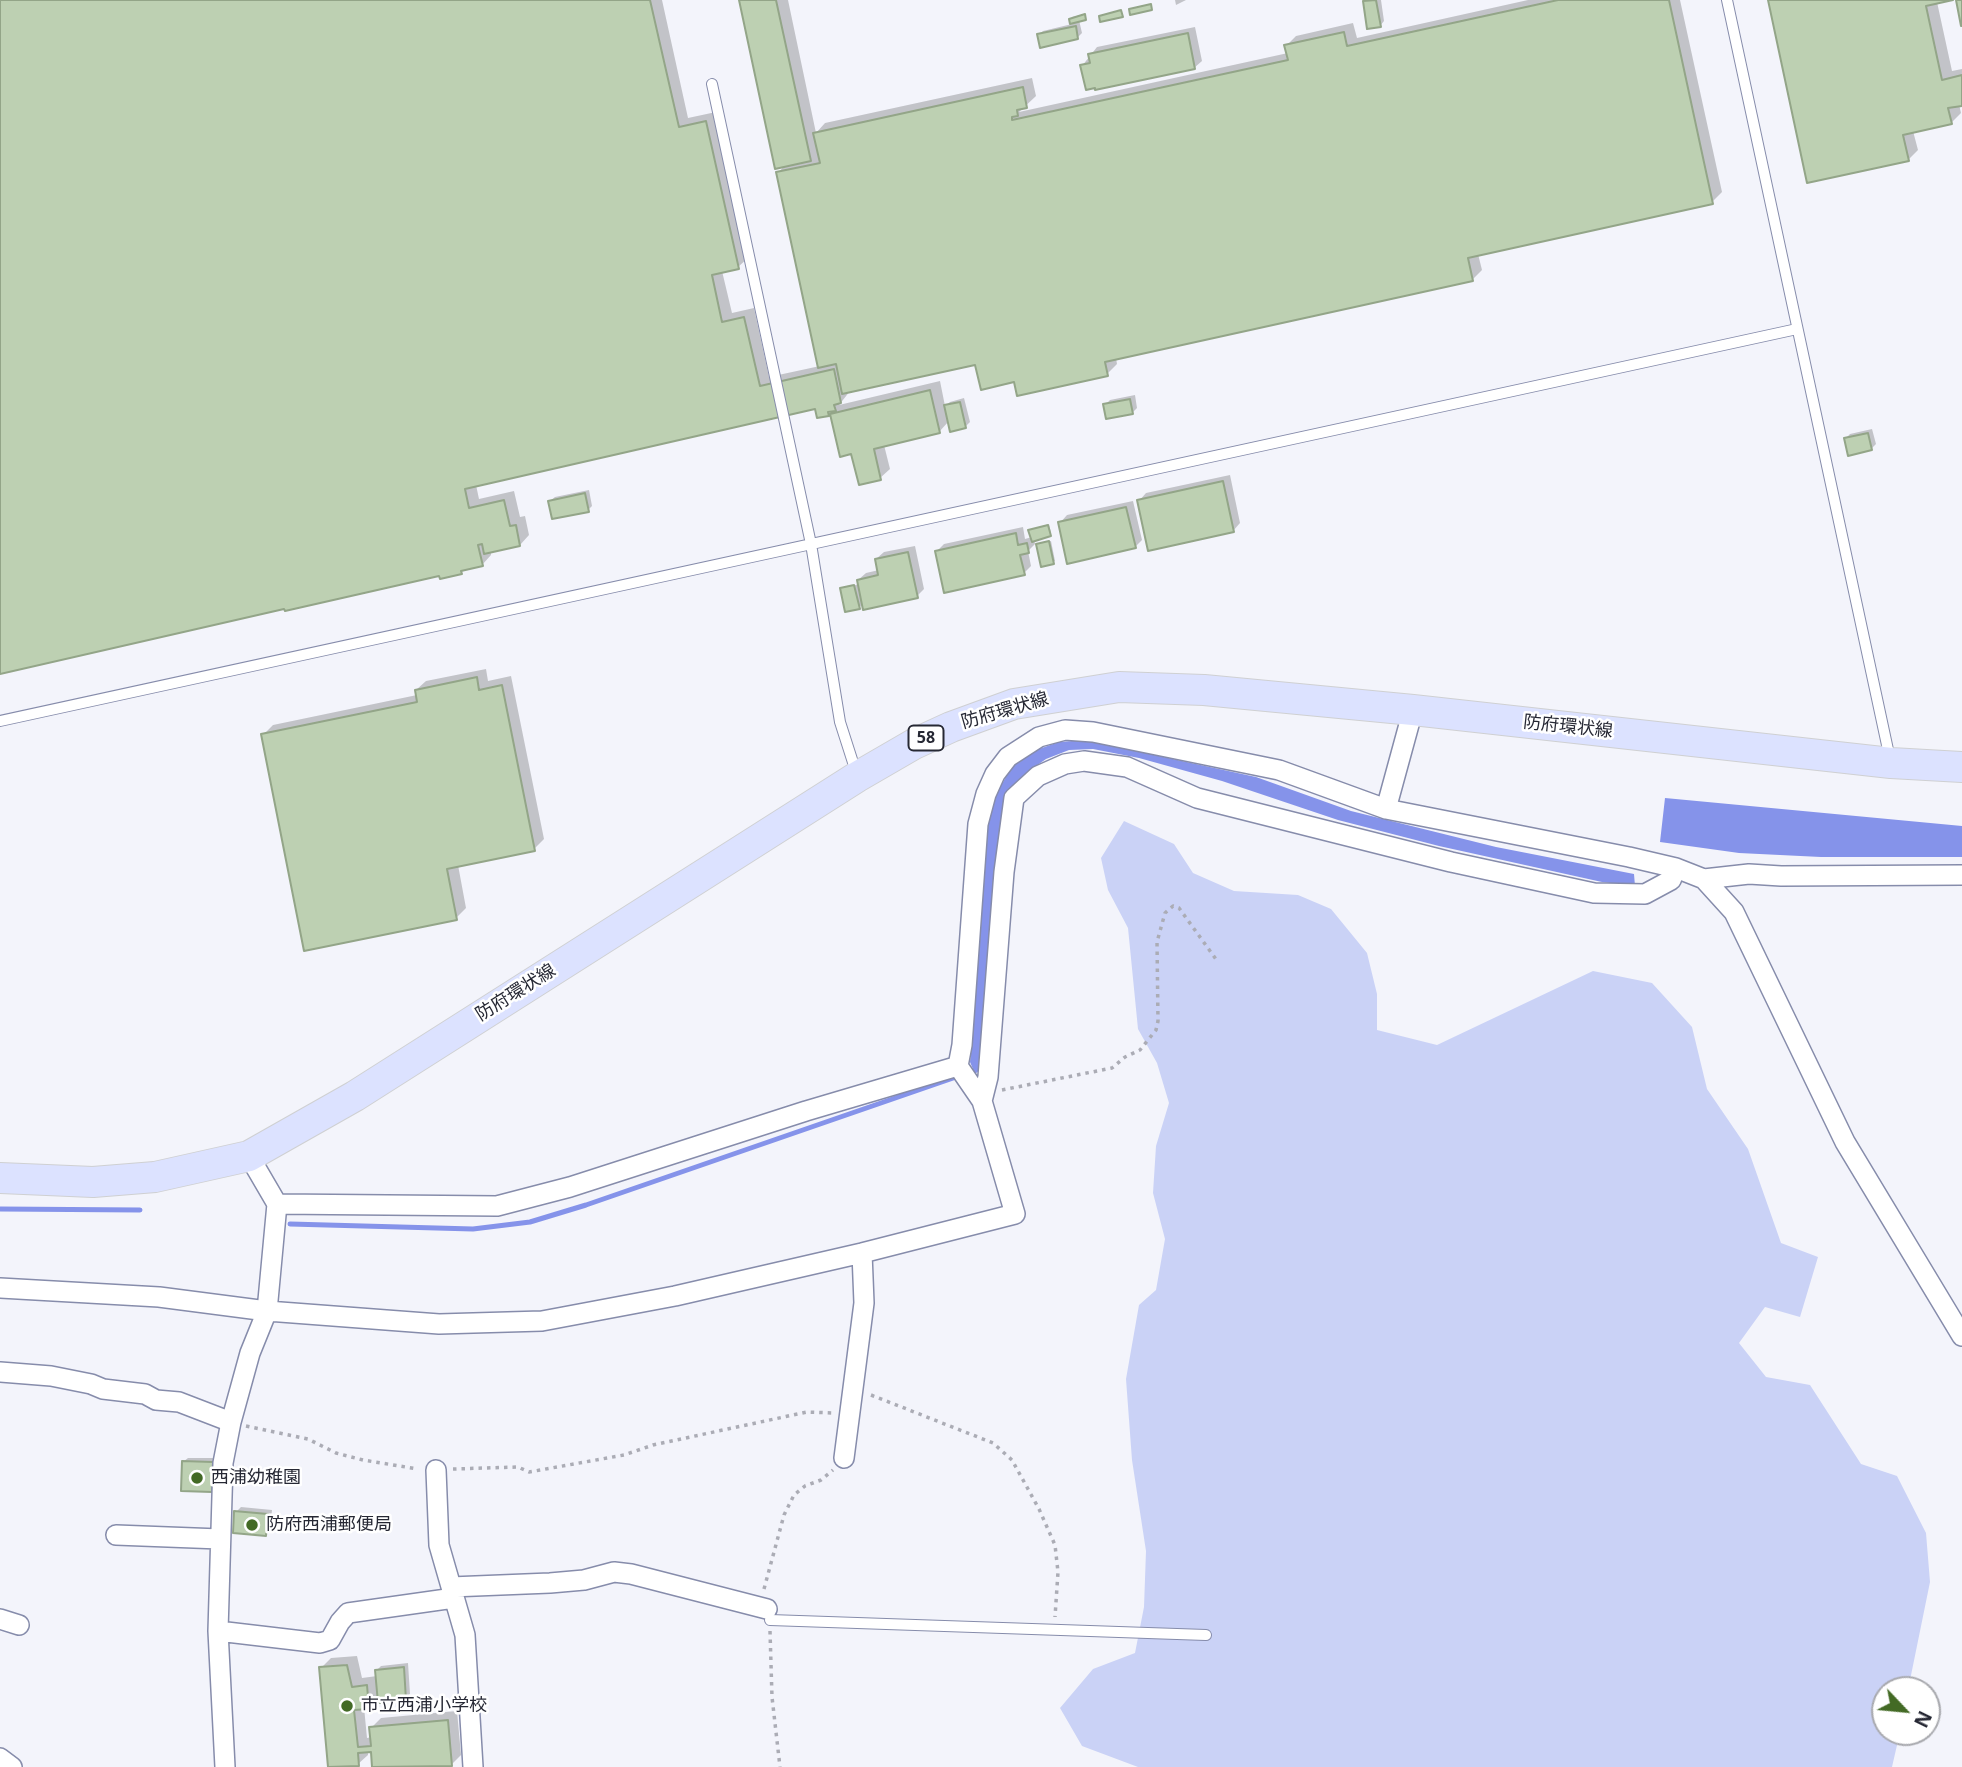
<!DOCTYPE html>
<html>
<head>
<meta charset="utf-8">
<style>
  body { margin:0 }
  #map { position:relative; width:1962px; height:1767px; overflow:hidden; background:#f3f4fb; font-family:"Open Sans",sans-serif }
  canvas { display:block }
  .north { position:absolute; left:1871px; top:1676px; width:70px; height:70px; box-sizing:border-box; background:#fff; border:2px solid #a8a9ae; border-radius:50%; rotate:116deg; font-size:19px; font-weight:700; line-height:28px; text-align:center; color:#262834 }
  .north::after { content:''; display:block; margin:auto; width:24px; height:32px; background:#436a25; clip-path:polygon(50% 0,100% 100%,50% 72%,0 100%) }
</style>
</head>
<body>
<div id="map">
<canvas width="1962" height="1767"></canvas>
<div class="north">N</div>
</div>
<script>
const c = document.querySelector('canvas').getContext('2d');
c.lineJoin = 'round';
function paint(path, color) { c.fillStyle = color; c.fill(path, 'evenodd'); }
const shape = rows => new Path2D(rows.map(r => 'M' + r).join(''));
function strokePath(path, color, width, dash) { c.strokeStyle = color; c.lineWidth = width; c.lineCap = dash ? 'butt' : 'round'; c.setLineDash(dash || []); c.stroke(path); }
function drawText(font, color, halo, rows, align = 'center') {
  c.font = font + ' "Open Sans","Noto Sans JP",sans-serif'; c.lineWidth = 5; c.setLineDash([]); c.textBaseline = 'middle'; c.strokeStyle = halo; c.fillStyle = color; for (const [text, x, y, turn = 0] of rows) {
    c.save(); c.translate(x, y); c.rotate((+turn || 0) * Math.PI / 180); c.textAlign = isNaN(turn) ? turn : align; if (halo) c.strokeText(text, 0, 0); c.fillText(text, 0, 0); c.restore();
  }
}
paint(shape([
  [1124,821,1174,844,1193,873,1234,891,1298,895,1331,909,1367,953,1377,994,1377,1030,1437,1045,1593,971,1652,983,1692,1027,1707,1089,1748,1149,1781,1243,1818,1257,1800,1317,1765,1307,1739,1343,1766,1377,1810,1385,1861,1464,1897,1476,1926,1533,1930,1582,1908,1690,1885,1690,1885,1732,1900,1732,1892,1767,1138,1767,1082,1746,1060,1708,1093,1669,1135,1653,1144,1607,1146,1551,1132,1460,1126,1379,1139,1305,1156,1290,1165,1239,1153,1193,1156,1146,1169,1103,1157,1063,1138,1029,1128,928,1108,890,1101,858]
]), '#cad2f6');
paint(shape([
  [1085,740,1256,777,1351,811,1496,847,1634,874,1635,886,1602,882,1439,846,1338,820,1222,781,1139,758,1093,749,1069,750,1046,759,1026,773,1012,790,980,1070,975,1074,970,1062,988,827,994,797,1012,767,1036,750,1059,742],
  [1665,798,1962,826,1962,857,1821,857,1739,853,1660,842]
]), '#8593ea');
paint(shape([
  [0,0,662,0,688,118,716,112,748,258,738,267,722,271,732,313,754,308,769,377,820,366,778,173,785,165,740,0,788,0,816,133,825,123,1032,78,1036,96,1019,112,1288,53,1286,46,1296,36,1353,23,1357,38,1528,0,1680,0,1722,192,1712,202,1478,254,1482,270,1472,280,1116,358,1117,364,1107,374,1016,380,976,363,850,391,839,405,940,381,945,406,950,402,964,398,970,422,966,426,949,421,939,432,884,445,890,469,880,478,853,452,841,455,831,411,828,414,816,407,476,485,479,499,514,491,520,517,525,516,529,535,520,545,491,551,491,555,482,565,466,568,461,573,441,574,285,607,0,672],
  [1175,0,1186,0,1176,5],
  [1366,0,1381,0,1384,21,1380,26,1365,1],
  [1770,0,1944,0,1937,2,1952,71,1962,69,1962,104,1959,104,1961,113,1951,123,1913,131,1918,150,1908,160],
  [1086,14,1086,19,1079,20,1082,33,1078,37,1039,35,1043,31,1072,24,1072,17],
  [1195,27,1202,61,1194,68,1082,66,1097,47],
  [1135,395,1137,408,1132,413,1105,405,1110,400],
  [1872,429,1876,444,1871,449,1845,439,1850,434],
  [1230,475,1240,523,1233,531,1139,501,1146,493],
  [589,490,592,506,588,510,550,501,555,497],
  [1133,501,1142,540,1135,547,1060,523,1067,515],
  [1049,524,1051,533,1050,535,1034,539,1035,544,1028,551,1031,566,1024,573,937,551,944,544,1023,527,1025,539,1032,537,1032,529],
  [1051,541,1055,561,1053,562,1038,544],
  [915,546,924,589,917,596,863,603,859,608,842,589,859,584,858,580,866,573,879,570,876,559,884,552],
  [486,669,488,681,511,676,544,839,534,849,458,865,466,908,456,918,263,735,273,725,417,695,416,690,426,681],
  [188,1458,217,1458,216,1486,212,1490,183,1462],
  [241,1507,272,1510,270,1530,266,1534,236,1512],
  [357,1656,362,1678,377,1676,377,1670,381,1666,408,1663,410,1694,406,1698,379,1696,368,1707,364,1707,367,1738,372,1737,371,1728,381,1718,457,1711,461,1755,451,1765,374,1767,372,1750,368,1750,368,1755,358,1764,330,1767,321,1668,331,1658]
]), '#0003');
strokePath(shape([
  [0,1209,140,1210],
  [290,1224,473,1229,530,1222,586,1205,959,1076]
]), '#8593ea', 5);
const building = shape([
  [0,0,650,0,679,127,706,121,739,269,712,275,722,322,744,317,760,386,834,369,841,403,834,405,836,411,828,412,829,416,817,418,815,409,465,489,469,508,504,500,510,526,516,525,520,546,484,554,482,544,478,545,483,566,461,571,462,574,440,579,439,576,285,611,284,609,0,674,0,0],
  [739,0,776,0,811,161,775,169,739,0],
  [1376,0,1381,27,1367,29,1363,1,1376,0],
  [1558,0,1669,0,1713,204,1468,258,1473,281,1105,362,1108,376,1017,396,1014,382,981,390,975,365,842,394,836,364,818,368,776,172,820,163,813,133,1023,87,1027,108,1017,110,1018,116,1012,117,1012,120,1288,60,1284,45,1344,32,1347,46,1558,0],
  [1768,0,1953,0,1926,6,1942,80,1962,75,1962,106,1948,108,1952,124,1903,135,1909,161,1807,183,1768,0],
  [1956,0,1962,0,1962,26,1961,26,1956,0],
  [1151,4,1152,10,1130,15,1129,9,1151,4],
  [1121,10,1123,17,1100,22,1099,16,1121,10],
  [1085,14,1086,20,1070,24,1069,19,1085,14],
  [1076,26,1078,39,1040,48,1037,34,1076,26],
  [1188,33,1195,69,1095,90,1095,88,1086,90,1080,65,1090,63,1088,54,1188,33],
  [930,390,940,433,874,449,881,480,859,485,851,454,840,457,830,414,930,390],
  [1130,399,1133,414,1106,419,1103,404,1130,399],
  [960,402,966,428,950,432,944,405,960,402],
  [1868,433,1872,450,1848,456,1844,438,1868,433],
  [1223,481,1234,532,1148,551,1137,500,1223,481],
  [585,493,589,512,552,519,548,501,585,493],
  [1126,507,1136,548,1067,564,1058,522,1126,507],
  [1048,525,1051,536,1032,542,1028,530,1048,525],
  [1016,533,1018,545,1027,543,1029,553,1020,555,1025,575,944,593,935,551,1016,533],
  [1049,541,1054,564,1041,567,1036,544,1049,541],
  [908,552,918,598,863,610,857,580,878,575,875,559,908,552],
  [854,585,860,609,845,612,840,588,854,585],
  [477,677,479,690,502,685,535,851,447,869,457,920,304,951,261,734,417,702,415,690,477,677],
  [182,1461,213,1462,212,1492,181,1491,182,1461],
  [234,1511,268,1514,266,1536,233,1533,234,1511],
  [347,1665,352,1687,367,1685,369,1709,354,1710,358,1747,371,1746,369,1727,448,1720,452,1766,372,1767,371,1752,358,1753,359,1766,328,1767,319,1667,347,1665],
  [404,1667,406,1700,378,1703,375,1670,404,1667]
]);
paint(building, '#bdd0b2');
strokePath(building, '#93a588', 2);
const lane = shape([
  [1727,0,1890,759],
  [712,84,811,544,840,722,857,775],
  [0,721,1797,329],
  [770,1620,1206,1635]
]);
const street = shape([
  [1386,809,1413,710],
  [1704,879,1749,874,1781,876,1962,875],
  [982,1101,988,1077,1004,872,1014,798,1038,776,1065,764,1084,761,1127,767,1197,798,1451,862,1594,893,1645,894,1671,880,1676,868],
  [277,1204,497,1206,570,1187,806,1111,958,1066],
  [0,1288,159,1297,267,1311,439,1324,542,1321,675,1296,862,1253,1015,1214,982,1101,958,1066,962,1045,978,824,986,794,995,774,1008,757,1039,737,1065,730,1093,732,1279,770,1386,809,1629,857,1676,868,1704,879,1734,912,1845,1142,1962,1336],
  [0,1372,51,1376,91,1384,103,1389,145,1394,156,1400,179,1402,231,1422],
  [844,1458,864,1303,862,1253],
  [436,1470,439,1545,465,1635,473,1767],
  [116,1535,220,1539],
  [451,1587,550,1583,584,1580,614,1572,631,1574,767,1609],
  [0,1619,19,1625],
  [218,1631,320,1643,330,1640,340,1622,348,1613,454,1598],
  [0,1758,12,1767],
  [225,1767,218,1631,223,1463,231,1422,250,1353,267,1311,277,1204,249,1156]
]);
const primary = shape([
  [0,1178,93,1182,155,1177,249,1156,355,1096,857,777,914,744,951,727,1014,704,1119,687,1204,690,1413,710,1891,763,1962,767]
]);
strokePath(lane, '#868cab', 12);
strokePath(street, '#868cab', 22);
strokePath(primary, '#cfd0d2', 32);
strokePath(shape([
  [1002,1090,1112,1068,1125,1057,1140,1050,1156,1030,1158,1021,1157,942,1165,913,1173,906,1179,908,1218,962],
  [871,1395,993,1443,1012,1460,1039,1509,1055,1545,1058,1572,1055,1617],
  [246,1426,308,1439,336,1453,363,1460,418,1469],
  [453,1469,518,1467,529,1472,624,1455,653,1445,807,1412,833,1413],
  [764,1589,784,1515,794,1495,805,1486,821,1480,833,1470],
  [770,1631,772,1697,780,1767]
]), '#abacb5', 3.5, [3.5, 5]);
strokePath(lane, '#fff', 10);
strokePath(street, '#fff', 19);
strokePath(primary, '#dce2ff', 30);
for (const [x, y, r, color] of [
  [197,1478,7,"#436a25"],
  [252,1525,7,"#436a25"],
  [347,1706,7,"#436a25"]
]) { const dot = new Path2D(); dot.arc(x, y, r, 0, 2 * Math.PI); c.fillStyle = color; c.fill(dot); strokePath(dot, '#fff', 2.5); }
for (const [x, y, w] of [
  [926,738,35]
]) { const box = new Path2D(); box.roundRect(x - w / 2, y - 12.5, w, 25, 5); c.fillStyle = '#fff'; c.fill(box); strokePath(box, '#262834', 2); }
drawText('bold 16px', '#262834', null, [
  ["58",926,738]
]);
drawText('18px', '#262834', '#fff', [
  ["防府環状線",1005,711,-16],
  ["防府環状線",1568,727,6],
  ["防府環状線",516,993,-32]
]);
drawText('18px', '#262834', '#fff', [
  ["西浦幼稚園",211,1478],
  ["防府西浦郵便局",266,1525],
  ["市立西浦小学校",361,1706]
], 'left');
</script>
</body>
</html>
